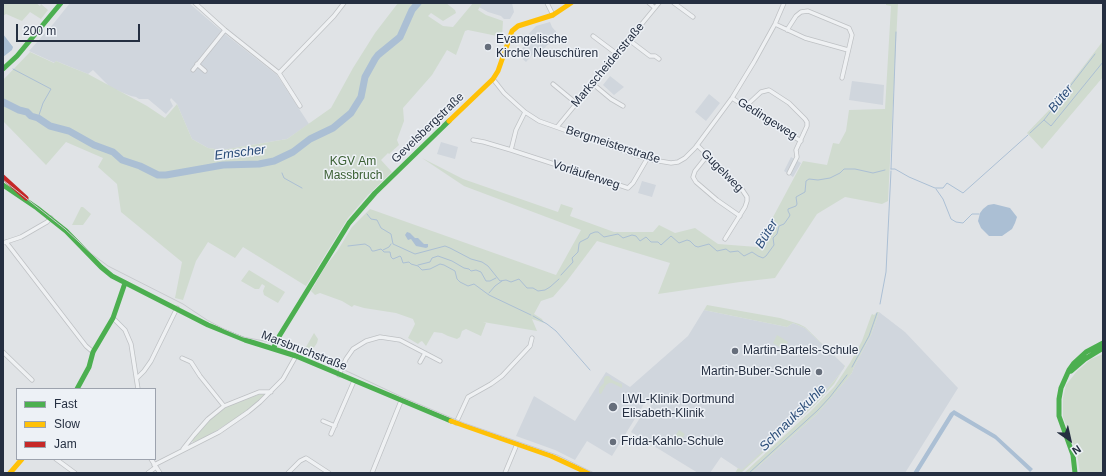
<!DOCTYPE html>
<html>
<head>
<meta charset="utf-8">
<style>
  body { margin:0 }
  #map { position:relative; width:1106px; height:476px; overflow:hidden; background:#e0e3e6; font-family:Arial,sans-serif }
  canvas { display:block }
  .frame { position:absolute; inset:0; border:4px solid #252f41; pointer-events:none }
  .legend { position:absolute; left:16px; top:388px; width:140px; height:72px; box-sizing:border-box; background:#edf1f6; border:1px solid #9da3ae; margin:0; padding:5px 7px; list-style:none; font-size:12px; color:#252f41 }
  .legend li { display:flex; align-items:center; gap:8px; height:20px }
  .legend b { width:20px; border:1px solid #9da3ae }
  .north { position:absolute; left:1050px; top:420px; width:40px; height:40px; -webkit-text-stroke:3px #edf1f6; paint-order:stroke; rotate:146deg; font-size:11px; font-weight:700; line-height:16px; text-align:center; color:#252f41 }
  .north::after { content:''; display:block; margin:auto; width:14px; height:18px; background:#252f41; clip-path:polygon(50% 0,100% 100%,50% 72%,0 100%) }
  .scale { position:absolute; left:16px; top:24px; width:124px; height:18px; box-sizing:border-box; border:2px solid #252f41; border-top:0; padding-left:5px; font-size:12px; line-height:14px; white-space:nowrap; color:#252f41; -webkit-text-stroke:3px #edf1f6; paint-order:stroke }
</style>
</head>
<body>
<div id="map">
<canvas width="1106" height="476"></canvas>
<div class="frame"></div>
<ul class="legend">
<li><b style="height:5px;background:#4caf50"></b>Fast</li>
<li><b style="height:5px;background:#ffc107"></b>Slow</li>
<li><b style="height:5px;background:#c62828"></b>Jam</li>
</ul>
<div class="north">N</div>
<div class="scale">200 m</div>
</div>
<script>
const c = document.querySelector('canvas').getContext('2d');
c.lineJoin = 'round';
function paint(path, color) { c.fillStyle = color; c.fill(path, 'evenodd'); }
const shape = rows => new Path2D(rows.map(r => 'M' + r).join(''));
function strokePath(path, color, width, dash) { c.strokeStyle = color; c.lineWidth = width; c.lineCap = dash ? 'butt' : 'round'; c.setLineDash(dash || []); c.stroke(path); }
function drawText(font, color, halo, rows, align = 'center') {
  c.font = font + ' Arial,sans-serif'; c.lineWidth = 3; c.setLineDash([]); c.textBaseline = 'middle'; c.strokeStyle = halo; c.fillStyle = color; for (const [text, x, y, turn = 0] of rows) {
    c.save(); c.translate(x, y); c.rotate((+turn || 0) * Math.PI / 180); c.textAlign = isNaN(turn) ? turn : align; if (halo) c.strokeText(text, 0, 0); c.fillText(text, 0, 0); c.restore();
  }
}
paint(shape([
  [70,3,189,3,225,34,277,75,309,124,287,139,222,150,208,148,192,139,177,104,171,98,170,100,173,106,166,114,148,99,139,99,136,97,131,96,111,88,93,70,88,74,56,61,55,63,29,51,54,23],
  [482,3,512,3,514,12,510,19,504,19,501,16,488,12,479,7],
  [550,22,552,27,558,34,538,55,535,52,526,62,517,54,526,44,523,40,536,26],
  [610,76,624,87,614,95,603,85],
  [852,81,884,85,883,105,849,100],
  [709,94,720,103,706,121,695,112],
  [441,142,458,147,455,159,437,154],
  [791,157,801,163,793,177,784,171],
  [642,181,656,185,652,197,638,193],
  [704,310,787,327,793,323,805,328,844,365,844,368,839,375,815,403,742,471,721,457,710,473,698,473,631,432,645,410,651,406,647,399,612,456,587,441,575,460,555,450,516,436,534,396,575,421,606,372,630,387,688,336],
  [879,312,905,332,958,388,905,473,751,473,817,414,852,373,854,367,871,335]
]), '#d0d6dd');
paint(shape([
  [3,3,36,3,40,6,41,4,48,10,41,19,30,12,22,21,6,14,3,16],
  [398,3,446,3,455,10,456,13,443,21,431,13,428,16,443,26,453,27,473,3,482,3,478,10,486,15,503,21,502,37,468,30,465,31,456,55,447,50,432,75,403,108,404,121,397,140,399,145,389,154,388,153,381,160,392,172,368,195,348,218,306,286,243,247,235,258,208,242,196,261,183,300,175,298,182,262,121,212,117,184,98,167,103,158,66,142,46,165,3,121,3,80,30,52,54,63,56,61,63,64,88,74,147,106,165,118,177,104,192,139,208,148,222,150,287,139,331,108,353,68,375,33],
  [886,3,898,3,888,201,882,204,845,197,817,214,775,278,740,282,658,294,670,263,597,241,567,281,553,297,541,301,534,314,542,319,544,323,532,319,537,331,483,322,486,323,481,336,466,329,462,331,460,337,457,339,448,336,442,333,434,332,426,346,422,341,420,342,418,344,408,338,415,324,413,319,396,313,364,308,354,305,352,307,342,301,320,293,315,295,311,291,325,267,338,250,352,227,370,209,556,275,581,230,464,186,422,158,463,179,558,212,561,204,573,208,570,216,614,232,653,232,659,225,675,233,695,228,718,244,757,247,803,161,827,165,833,143,839,144,846,131,849,110,885,109,891,6,886,5],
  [1103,41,1103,77,1042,149,1027,133,1053,106],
  [81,207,83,207,91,214,83,225,72,225],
  [249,270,285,292,278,303,264,295,263,291,265,286,262,284,259,289,255,289,241,281],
  [707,305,780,318,799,324,805,327,845,366,834,384,816,404,741,473,735,473,738,468,742,470,815,403,839,375,844,368,844,365,805,328,793,323,787,327,704,310],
  [877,312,879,312,871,335,854,367,852,373,831,398,817,414,751,473,744,473,811,411,834,387,850,363,862,341,871,316,872,314,874,315],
  [314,333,318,339,317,343,313,349,309,350,306,347],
  [777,335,788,342,783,349,773,343],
  [1103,354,1103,473,1080,473,1077,453,1063,417,1063,398,1066,385,1077,371,1091,359],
  [606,376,609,376,612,380,622,384,622,388,612,383,609,383,606,385,601,394,599,393,599,388,604,383,604,378],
  [263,393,265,395,264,397,241,415,206,437,193,442,192,441,194,438,207,422,226,407],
  [679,430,685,434,677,446,671,442]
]), '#d0dbcf');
paint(shape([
  [3,34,13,47,12,50,3,57],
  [994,204,1010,208,1017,217,1015,223,1012,229,1002,236,989,236,981,228,978,221,980,213,983,209,988,205],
  [407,232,410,233,415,238,418,238,424,244,428,244,428,247,426,248,416,246,411,239,408,240,405,235],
  [954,410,996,435,1033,469,1030,472,1028,470,995,439,954,415,918,473,913,473,950,413]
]), '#abbfd4');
strokePath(shape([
  [13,69,51,89,43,103,38,118],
  [1044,120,1095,54],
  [1030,133,1044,120,1051,126,1103,62],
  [277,160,277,162],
  [891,169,895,169,909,177,935,188,943,188,947,183,963,193,1028,135],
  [891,169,896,32],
  [282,173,284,178,302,188],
  [936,189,943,199,951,219,956,222,963,223,972,214,979,214],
  [367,214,371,219,377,220,381,228,391,234,393,244,415,254,445,246,450,248,471,259,482,262,488,266,500,281,506,280,511,282,519,279,527,288,533,288,538,291,545,290,550,287,559,279],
  [348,246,365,244,370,247,372,251,374,251,381,249,384,252,390,252,391,257,393,259,400,256,401,257,403,263,409,262,411,264,418,266,422,270,430,269,440,264,444,265,455,271,457,279,460,282,468,286,474,284,489,295,531,315],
  [383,250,389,247,391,244],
  [418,265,430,262,432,258,438,256,452,261,464,268,469,269,471,271,476,270,481,272,486,281,490,281,496,278],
  [561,275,573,262,572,258,578,252,579,244,580,242,588,238,590,234,595,232,598,232,604,237,618,234,623,238,632,235,636,236,640,241,646,237,651,242,658,242,661,245,671,236,679,243,687,240,690,241,695,246,698,247,709,244,717,251,726,249,730,252,738,251,744,256,752,252,758,256,763,258,766,256,774,245,773,238,777,234,779,226,784,224,789,217,790,215,788,211,788,209,796,206,797,204,796,197,805,192,806,181,809,179,818,180,830,178,840,173,844,169,855,169,873,173,885,170],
  [489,293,495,286,502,281],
  [880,304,886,272,891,171],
  [533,316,547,324,556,331,590,370],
  [852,367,869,336,877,313],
  [749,473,818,410,830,397,847,375]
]), '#abbfd4', 1);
strokePath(shape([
  [3,102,19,110,27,112,31,116,38,118,50,126,69,131,94,145,113,152,122,160,140,166,158,175,166,175,223,165,259,164,274,161,293,152,310,139,333,128,351,113,361,97,365,77,375,59,378,55,400,37,412,10,418,3]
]), '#abbfd4', 7);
const street = shape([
  [195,3,225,30,279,73,300,106],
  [547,3,553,15],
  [649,3,655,8],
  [674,3,693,17],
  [775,24,805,38,848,50],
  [787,30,796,16,801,12,808,11,849,28,852,35,842,78],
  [593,36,617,54],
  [629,40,650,56,655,56,659,59],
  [197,64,205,71],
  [193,70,225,30],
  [279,73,334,16,344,3],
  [493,79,504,93,525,112,539,121,647,159,671,163,678,162,685,158,695,148,732,98,754,62,775,24,784,3],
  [553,84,576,103],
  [593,84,611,99,623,106],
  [732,98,767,121,801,141],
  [746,106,761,92,769,90,789,103,805,119,807,122,807,126,796,150,797,157,789,173],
  [525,112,516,130,511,150,628,188,633,183,647,159],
  [557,127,659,3],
  [473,140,484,142,511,150],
  [697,145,741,188,747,197,747,201,745,207,725,239],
  [707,156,695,171,693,177,696,182,717,200,740,216],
  [6,242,86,346,93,352],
  [3,243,21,237,47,222,51,218],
  [113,318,125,330,131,344,138,389],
  [3,352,32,380],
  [182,358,191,362,200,376,224,406],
  [420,362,425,353],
  [339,375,346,359,353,349,366,341,380,337,400,340,440,361],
  [137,378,144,371,151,361,177,308],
  [323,421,335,426],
  [456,423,468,397,491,384,502,376,530,346,532,338],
  [331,434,354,381],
  [183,449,194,435,208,419,224,406,259,392,271,392],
  [56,459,75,473],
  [151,459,160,473],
  [154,465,219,432,248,412,260,402,283,379,296,356],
  [148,473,156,467],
  [288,473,300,461,306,458,329,473],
  [372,473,401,401],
  [505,473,517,444]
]);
strokePath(street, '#bec1c4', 5);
strokePath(street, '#eff1f3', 3.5);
strokePath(shape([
  [3,69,17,56,61,3],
  [3,185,37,208,66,231,101,267,112,276,208,325,245,340,296,356,451,421],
  [274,349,275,343,349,223,375,193,449,121],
  [1071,371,1085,359,1103,348],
  [77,389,89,367,93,352,113,318,125,283],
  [1075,473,1073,455,1059,416,1059,399,1061,388,1069,370,1074,363,1086,352,1103,343]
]), '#4caf50', 5);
strokePath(shape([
  [449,121,493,79,498,71,512,31,518,26,553,15,571,3],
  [451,421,551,456,588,473],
  [10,473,22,459]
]), '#ffc107', 5);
strokePath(shape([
  [3,177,26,198]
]), '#c62828', 5);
strokePath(shape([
  [3,180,65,229,92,254,108,266,183,304,207,320,224,329,243,337,275,343,304,351,402,397,464,423,557,455,594,473]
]), '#c8cace', 1);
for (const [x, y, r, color] of [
  [488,47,4,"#666e7b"],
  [735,351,4,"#666e7b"],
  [819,372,4,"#666e7b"],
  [613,407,5,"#666e7b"],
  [613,442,4,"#666e7b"]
]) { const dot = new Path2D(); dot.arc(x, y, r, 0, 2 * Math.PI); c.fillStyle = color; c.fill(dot); strokePath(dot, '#edf1f6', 1.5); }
drawText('12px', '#252f41', '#edf1f6', [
  ["Evangelische",496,40],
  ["Kirche Neuschüren",496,54],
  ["Martin-Bartels-Schule",743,351],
  ["Martin-Buber-Schule",811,372,"right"],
  ["LWL-Klinik Dortmund",622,400],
  ["Elisabeth-Klinik",622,414],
  ["Frida-Kahlo-Schule",621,442]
], 'left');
drawText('12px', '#252f41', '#edf1f6', [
  ["Markscheiderstraße",608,65,-50],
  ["Gedingeweg",767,119,32],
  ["Gevelsbergstraße",428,128,-44],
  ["Bergmeisterstraße",613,145,18],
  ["Gugelweg",722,171,45],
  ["Vorläuferweg",586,175,18],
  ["Marsbruchstraße",304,351,21]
]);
drawText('12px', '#395e31', '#edf1f6', [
  ["KGV Am",353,162],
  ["Massbruch",353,176]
]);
drawText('italic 13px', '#2b4d79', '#edf1f6', [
  ["Büter",1061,99,-51],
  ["Emscher",240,153,-7],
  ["Büter",767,234,-59],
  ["Schnaukskuhle",793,418,-45]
]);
</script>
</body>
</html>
